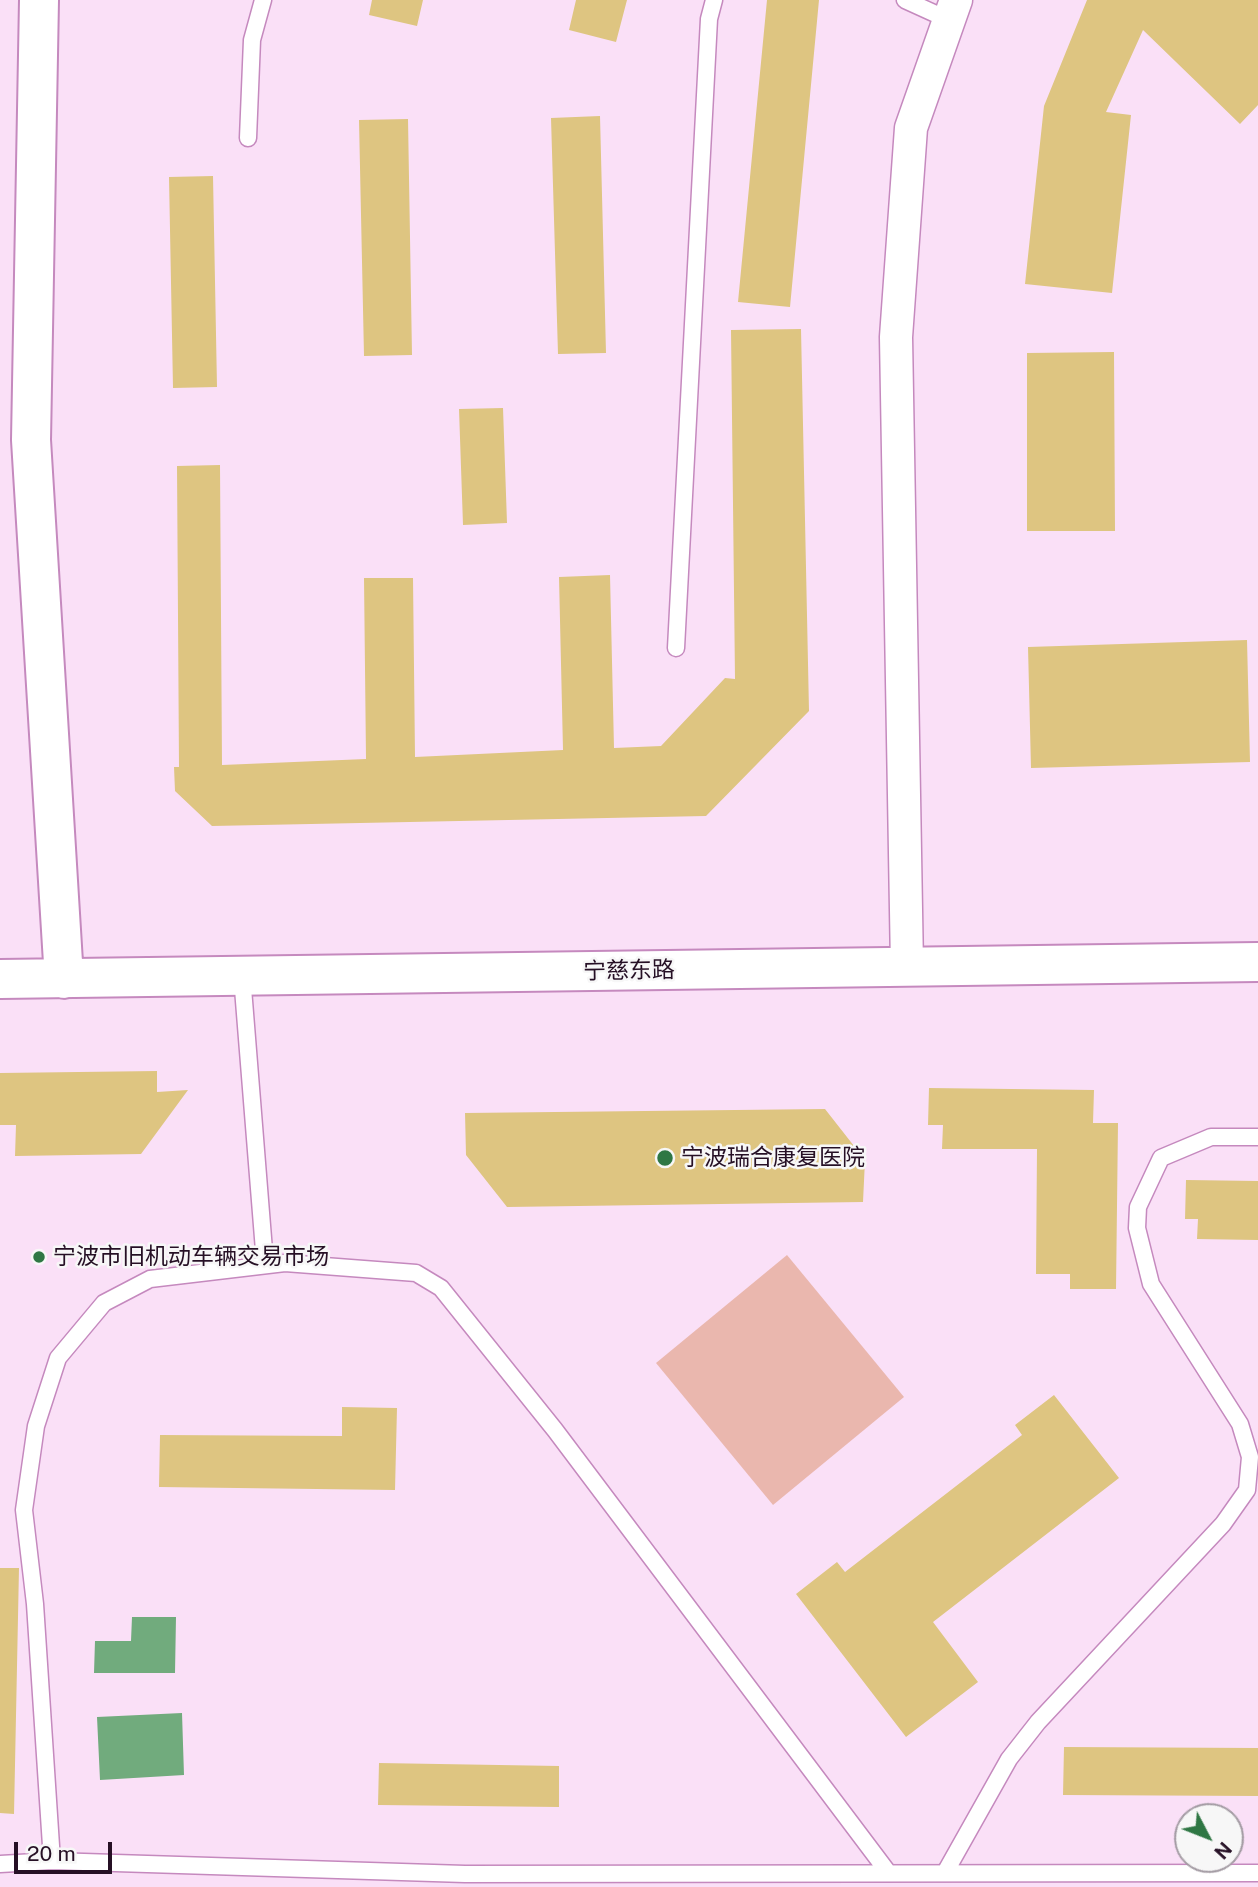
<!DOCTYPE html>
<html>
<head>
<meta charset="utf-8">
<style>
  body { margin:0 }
  #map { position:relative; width:1258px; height:1887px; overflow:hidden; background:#fae0f7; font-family:"Public Sans",sans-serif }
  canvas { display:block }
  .north { position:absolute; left:1174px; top:1803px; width:70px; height:70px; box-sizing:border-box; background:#f7f7f7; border:2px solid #a39ba3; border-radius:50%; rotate:132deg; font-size:19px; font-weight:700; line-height:28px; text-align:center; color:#261025 }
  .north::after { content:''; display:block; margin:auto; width:24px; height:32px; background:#2f7744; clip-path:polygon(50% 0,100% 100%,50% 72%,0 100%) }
  .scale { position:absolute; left:14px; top:1842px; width:98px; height:32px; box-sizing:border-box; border:4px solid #261025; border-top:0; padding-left:9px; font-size:21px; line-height:24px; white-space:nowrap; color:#261025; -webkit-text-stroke:5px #f7f7f7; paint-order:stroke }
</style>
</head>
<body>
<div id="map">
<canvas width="1258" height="1887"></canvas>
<div class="north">N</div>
<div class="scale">20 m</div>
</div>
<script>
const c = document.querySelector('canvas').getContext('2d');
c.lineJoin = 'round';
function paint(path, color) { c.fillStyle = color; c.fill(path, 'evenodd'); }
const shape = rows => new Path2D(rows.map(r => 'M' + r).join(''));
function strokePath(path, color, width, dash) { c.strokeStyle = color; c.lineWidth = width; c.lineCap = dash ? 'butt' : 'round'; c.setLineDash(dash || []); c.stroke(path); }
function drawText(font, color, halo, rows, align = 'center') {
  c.font = font + ' "Public Sans","Noto Sans SC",sans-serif'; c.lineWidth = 5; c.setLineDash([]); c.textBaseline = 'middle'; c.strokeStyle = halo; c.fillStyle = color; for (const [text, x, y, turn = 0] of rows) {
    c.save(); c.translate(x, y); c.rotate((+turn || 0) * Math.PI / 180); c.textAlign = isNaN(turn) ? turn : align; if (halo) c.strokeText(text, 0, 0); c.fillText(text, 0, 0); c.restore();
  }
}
paint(shape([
  [787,1255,904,1397,773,1505,656,1363]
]), '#eab7ae');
paint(shape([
  [132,1617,176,1617,175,1673,94,1673,95,1641,131,1641],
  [182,1713,184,1775,100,1780,97,1717]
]), '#71ab7d');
paint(shape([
  [372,0,423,0,417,26,369,15],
  [576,0,627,0,616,42,569,30],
  [767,0,819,0,790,307,738,302],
  [1087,0,1258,0,1258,105,1240,124,1143,30,1106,112,1131,115,1112,293,1025,284,1044,106],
  [600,116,606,353,558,354,551,118],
  [408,119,412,355,364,356,359,120],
  [213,176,217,387,173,388,169,177],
  [801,329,809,711,706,816,212,826,175,791,174,767,179,767,177,466,220,465,222,765,366,759,364,578,413,578,415,757,563,750,559,577,610,575,614,748,661,746,725,678,735,679,731,330],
  [1114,352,1115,531,1027,531,1027,353],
  [503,408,507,523,463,525,459,409],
  [1247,640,1250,762,1031,768,1028,647],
  [157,1071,157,1092,188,1090,141,1154,15,1156,16,1125,0,1125,0,1073],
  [929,1088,1094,1090,1093,1123,1118,1123,1116,1289,1070,1289,1070,1274,1036,1274,1037,1149,942,1149,943,1125,928,1125],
  [825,1109,865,1160,863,1202,507,1207,466,1155,465,1113],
  [1186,1180,1258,1181,1258,1240,1197,1239,1198,1219,1185,1219],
  [1054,1395,1119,1478,933,1622,978,1682,906,1737,796,1594,837,1562,845,1572,1022,1435,1015,1425],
  [342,1407,397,1408,395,1490,159,1487,160,1435,342,1436],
  [0,1568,19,1568,14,1814,0,1813],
  [1064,1747,1258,1748,1258,1796,1063,1795],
  [379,1763,559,1766,559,1807,378,1805]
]), '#dec581');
const lane = shape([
  [905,0,949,20],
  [248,138,252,40,263,0],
  [676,648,709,19,714,0],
  [242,976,265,1263],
  [52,1861,35,1604,24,1510,36,1426,58,1358,104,1303,150,1279,285,1263,416,1273,441,1288,555,1430,887,1871],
  [0,1864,52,1861,465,1874,1258,1873],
  [946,1871,1009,1759,1038,1722,1223,1524,1247,1490,1250,1457,1240,1424,1151,1284,1137,1228,1138,1207,1161,1158,1211,1137,1258,1137]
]);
const street = shape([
  [907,967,896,337,911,128,956,0]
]);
const secondary = shape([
  [39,0,31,440,64,979],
  [0,979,1258,962]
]);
strokePath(lane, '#c589be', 19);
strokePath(street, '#c589be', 35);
strokePath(secondary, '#c589be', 42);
strokePath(lane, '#fff', 16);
strokePath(street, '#fff', 32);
strokePath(secondary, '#fff', 38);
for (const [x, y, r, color] of [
  [665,1158,9,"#2f7744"],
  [39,1257,7,"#2f7744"]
]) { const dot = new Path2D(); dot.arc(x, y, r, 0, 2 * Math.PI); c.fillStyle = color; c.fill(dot); strokePath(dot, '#f7f7f7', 2.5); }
drawText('23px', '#261025', '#f7f7f7', [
  ["宁慈东路",629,971,-1]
]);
drawText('23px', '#261025', '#f7f7f7', [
  ["宁波瑞合康复医院",681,1158],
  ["宁波市旧机动车辆交易市场",53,1257]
], 'left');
</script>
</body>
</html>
